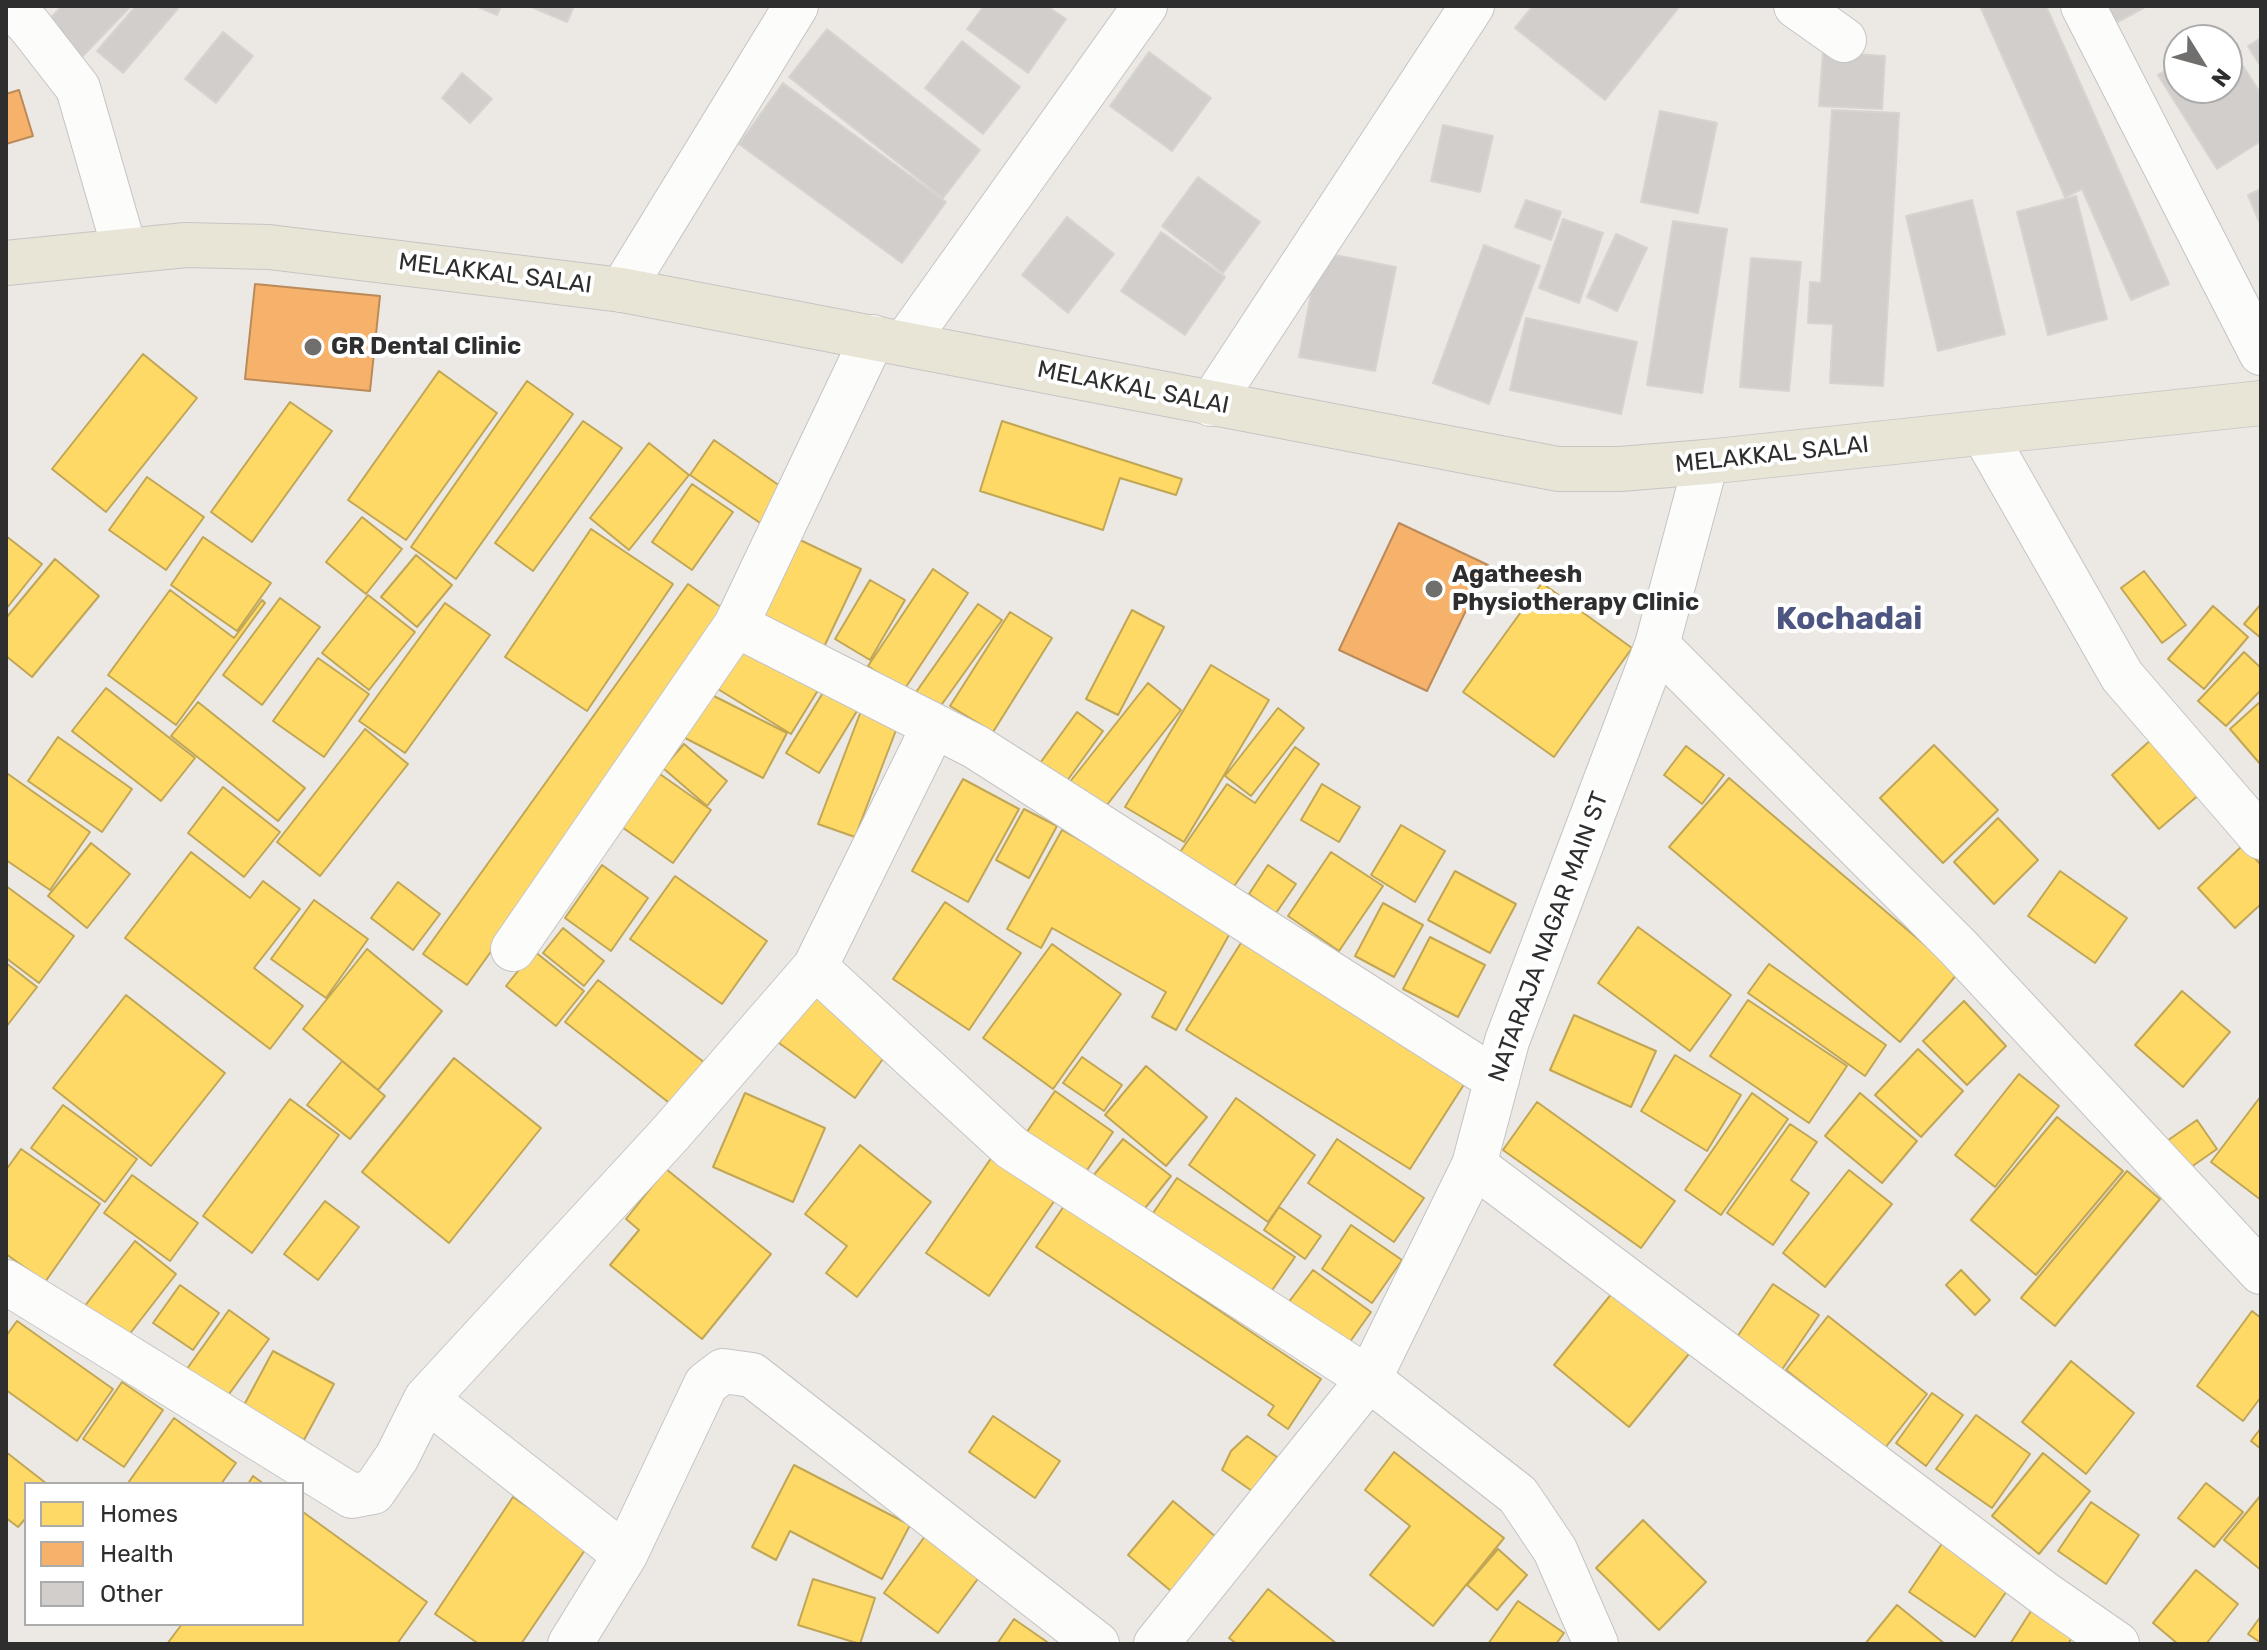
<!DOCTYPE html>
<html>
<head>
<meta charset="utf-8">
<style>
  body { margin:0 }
  #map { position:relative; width:2267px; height:1650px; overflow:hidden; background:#ece8e4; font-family:Rubik,sans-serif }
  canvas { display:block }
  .frame { position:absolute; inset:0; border:8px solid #2e2e2e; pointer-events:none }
  .legend { position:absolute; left:24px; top:1482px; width:280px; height:144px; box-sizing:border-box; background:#fff; border:2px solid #ababab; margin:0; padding:10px 14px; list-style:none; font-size:24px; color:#2e2e2e }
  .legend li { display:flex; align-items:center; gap:16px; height:40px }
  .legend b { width:40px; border:2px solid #ababab }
  .north { position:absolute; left:2163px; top:24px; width:80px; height:80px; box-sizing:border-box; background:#fff; border:2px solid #ababab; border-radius:50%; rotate:127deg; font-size:22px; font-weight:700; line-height:32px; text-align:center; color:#2e2e2e }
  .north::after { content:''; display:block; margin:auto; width:28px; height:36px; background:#706f6e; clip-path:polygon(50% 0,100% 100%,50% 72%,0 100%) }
</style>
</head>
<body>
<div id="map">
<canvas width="2267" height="1650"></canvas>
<div class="frame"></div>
<ul class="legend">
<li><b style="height:22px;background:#ffd966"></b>Homes</li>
<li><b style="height:22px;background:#f6b26b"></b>Health</li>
<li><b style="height:22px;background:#d1cecb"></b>Other</li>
</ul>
<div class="north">N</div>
</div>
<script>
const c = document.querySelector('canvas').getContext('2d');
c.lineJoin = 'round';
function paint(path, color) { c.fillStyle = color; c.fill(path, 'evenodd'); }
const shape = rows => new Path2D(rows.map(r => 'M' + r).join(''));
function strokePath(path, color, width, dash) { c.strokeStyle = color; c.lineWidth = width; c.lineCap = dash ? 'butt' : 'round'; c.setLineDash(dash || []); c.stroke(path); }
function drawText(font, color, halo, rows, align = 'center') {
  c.font = font + ' Rubik,sans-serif'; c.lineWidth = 8; c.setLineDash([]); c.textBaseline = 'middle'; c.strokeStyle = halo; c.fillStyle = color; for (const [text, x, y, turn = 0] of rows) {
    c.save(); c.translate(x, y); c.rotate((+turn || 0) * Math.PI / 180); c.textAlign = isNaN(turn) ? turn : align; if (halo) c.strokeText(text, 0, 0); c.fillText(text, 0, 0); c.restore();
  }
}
const homes = shape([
  [143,354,197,398,106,512,52,469,143,354],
  [439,371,497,413,406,540,348,500,439,371],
  [527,381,573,414,456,579,411,547,527,381],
  [290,402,332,431,252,542,211,512,290,402],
  [583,421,622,448,533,571,495,543,583,421],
  [1002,421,1182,479,1176,495,1120,478,1103,530,980,491,1002,421],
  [714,440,790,493,766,527,690,475,714,440],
  [649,443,689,475,629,550,590,518,649,443],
  [147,477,204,517,166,570,109,530,147,477],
  [692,484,733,512,692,570,652,542,692,484],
  [362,517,402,549,366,594,326,562,362,517],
  [591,529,673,584,587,711,505,657,591,529],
  [6,536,42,564,6,609,6,536],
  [203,537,271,583,237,631,171,585,203,537],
  [798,539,861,569,822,651,759,621,798,539],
  [416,555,452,585,417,627,381,597,416,555],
  [55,559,99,596,32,677,6,656,6,618,55,559],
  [933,569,968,593,904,690,868,666,933,569],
  [2144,571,2186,625,2162,643,2121,588,2144,571],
  [870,580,905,600,870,660,835,639,870,580],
  [1542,583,1632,648,1554,757,1463,692,1542,583],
  [688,584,732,615,467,985,423,954,688,584],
  [170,590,234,638,262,600,265,603,176,725,108,675,170,590],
  [368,595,415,632,369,690,322,653,368,595],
  [280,598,320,627,262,705,223,675,280,598],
  [445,603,490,635,405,753,359,721,445,603],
  [978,604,1002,620,937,711,914,695,978,604],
  [2261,604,2261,638,2244,624,2261,604],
  [2213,606,2248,637,2204,689,2168,659,2213,606],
  [1132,610,1164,627,1118,715,1086,699,1132,610],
  [1010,612,1052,638,993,732,950,706,1010,612],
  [742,639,820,687,791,734,713,686,742,639],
  [2244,652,2261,668,2261,690,2226,726,2198,701,2244,652],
  [318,658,369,694,324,757,273,721,318,658],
  [1211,665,1269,700,1184,842,1125,807,1211,665],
  [1148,683,1181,710,1103,810,1069,783,1148,683],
  [106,688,195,758,161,801,72,731,106,688],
  [824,691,857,711,819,773,786,753,824,691],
  [708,693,787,733,763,778,685,738,708,693],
  [2261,701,2261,765,2230,729,2261,701],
  [198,702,305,788,278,821,171,736,198,702],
  [1278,708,1304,728,1251,796,1225,776,1278,708],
  [861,711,898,725,855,837,818,824,861,711],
  [1077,712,1103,731,1064,785,1038,766,1077,712],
  [365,729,408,764,320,876,277,842,365,729],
  [58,737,132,789,102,832,28,781,58,737],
  [2153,738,2201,793,2159,829,2112,775,2153,738],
  [684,744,727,781,707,806,663,768,684,744],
  [1934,745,1998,810,1943,863,1880,798,1934,745],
  [1686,746,1724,775,1702,804,1664,775,1686,746],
  [1295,747,1319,764,1228,895,1176,858,1227,784,1255,803,1295,747],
  [657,772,711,810,673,863,619,825,657,772],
  [8,774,90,832,50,890,6,860,6,777,8,774],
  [1729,778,1958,973,1900,1042,1669,847,1729,778],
  [963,779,1019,809,968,902,912,871,963,779],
  [1322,784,1360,807,1339,842,1301,820,1322,784],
  [223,787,280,832,244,877,188,833,223,787],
  [1024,809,1057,826,1029,878,996,860,1024,809],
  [1998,818,2038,860,1994,904,1954,862,1998,818],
  [1401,825,1445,851,1415,902,1371,875,1401,825],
  [1062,830,1234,926,1176,1030,1152,1017,1166,992,1052,928,1041,948,1007,929,1062,830],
  [91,843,130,874,87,928,48,896,91,843],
  [2243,845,2261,865,2261,904,2235,928,2198,888,2243,845],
  [191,852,250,898,263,881,300,909,254,968,303,1006,270,1049,125,938,191,852],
  [1331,852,1383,886,1339,951,1288,916,1331,852],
  [602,865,648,898,611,951,565,918,602,865],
  [1268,865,1296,884,1276,913,1249,894,1268,865],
  [1455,871,1516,904,1490,953,1428,920,1455,871],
  [2060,871,2127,918,2095,963,2028,916,2060,871],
  [675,876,767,941,722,1004,630,939,675,876],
  [398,882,440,914,413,950,371,918,398,882],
  [6,886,74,936,39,983,6,958,6,886],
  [314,900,368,939,326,998,271,959,314,900],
  [945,902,1021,953,969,1030,893,979,945,902],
  [1383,903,1423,925,1394,977,1355,956,1383,903],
  [1638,927,1731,995,1690,1051,1598,983,1638,927],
  [563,928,604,961,584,986,543,953,563,928],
  [1246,935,1470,1075,1410,1169,1186,1030,1246,935],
  [1430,937,1485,965,1458,1017,1403,989,1430,937],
  [1052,944,1121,994,1053,1089,983,1038,1052,944],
  [367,949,442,1011,378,1090,303,1029,367,949],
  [534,951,584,991,556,1026,506,986,534,951],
  [6,963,37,987,6,1027,6,963],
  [1769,964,1886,1045,1865,1076,1748,993,1769,964],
  [598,980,705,1063,672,1105,565,1022,598,980],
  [2182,991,2230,1032,2183,1087,2135,1045,2182,991],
  [814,993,890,1049,855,1098,779,1043,814,993],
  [126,995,225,1073,151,1166,53,1088,126,995],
  [1748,1000,1847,1066,1809,1123,1710,1056,1748,1000],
  [1964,1001,2006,1046,1967,1085,1923,1041,1964,1001],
  [1574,1015,1656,1051,1631,1107,1550,1070,1574,1015],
  [1918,1049,1963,1091,1921,1137,1875,1095,1918,1049],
  [1675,1055,1741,1095,1707,1151,1641,1111,1675,1055],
  [1082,1057,1122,1085,1104,1111,1063,1083,1082,1057],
  [454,1058,541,1128,449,1243,362,1172,454,1058],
  [342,1061,385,1096,350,1139,307,1105,342,1061],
  [1146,1066,1207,1117,1166,1166,1105,1115,1146,1066],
  [2019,1074,2059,1106,1995,1187,1955,1155,2019,1074],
  [1055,1091,1113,1132,1081,1179,1022,1139,1055,1091],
  [745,1093,825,1128,793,1202,713,1167,745,1093],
  [1752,1093,1788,1119,1721,1215,1685,1190,1752,1093],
  [1860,1093,1917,1141,1882,1183,1825,1136,1860,1093],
  [2261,1096,2261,1200,2211,1162,2261,1096],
  [1236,1098,1315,1155,1268,1222,1189,1165,1236,1098],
  [290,1099,339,1135,252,1253,203,1216,290,1099],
  [1537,1102,1675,1201,1641,1248,1503,1150,1537,1102],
  [63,1105,137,1159,105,1202,31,1148,63,1105],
  [2057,1117,2123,1171,2036,1275,1971,1220,2057,1117],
  [2197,1120,2217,1149,2184,1172,2164,1143,2197,1120],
  [1790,1124,1817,1142,1791,1180,1809,1193,1773,1245,1727,1213,1790,1124],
  [1123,1139,1171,1176,1137,1218,1089,1181,1123,1139],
  [1337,1139,1424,1198,1394,1242,1308,1183,1337,1139],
  [860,1145,931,1202,857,1297,826,1273,847,1246,805,1214,860,1145],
  [21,1149,100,1204,45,1282,6,1254,6,1170,21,1149],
  [994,1154,1057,1197,989,1296,926,1253,994,1154],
  [666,1169,771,1254,702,1339,610,1265,639,1230,626,1219,666,1169],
  [1849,1170,1892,1204,1825,1287,1783,1253,1849,1170],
  [2127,1171,2160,1199,2055,1326,2021,1298,2127,1171],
  [132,1175,198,1223,170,1261,104,1213,132,1175],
  [1177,1178,1295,1257,1266,1299,1149,1219,1177,1178],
  [325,1201,359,1227,318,1280,284,1254,325,1201],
  [1064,1206,1321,1379,1288,1429,1268,1415,1274,1406,1036,1247,1064,1206],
  [1279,1207,1321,1236,1305,1259,1264,1230,1279,1207],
  [1351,1225,1402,1260,1372,1303,1322,1269,1351,1225],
  [135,1241,176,1274,125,1340,84,1307,135,1241],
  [1313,1270,1371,1312,1347,1346,1288,1303,1313,1270],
  [1961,1270,1990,1300,1975,1315,1946,1285,1961,1270],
  [1773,1284,1819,1315,1781,1371,1735,1340,1773,1284],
  [180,1285,219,1313,193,1350,153,1323,180,1285],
  [1617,1287,1693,1349,1629,1427,1554,1365,1617,1287],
  [229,1310,269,1339,224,1401,184,1373,229,1310],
  [2252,1311,2261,1318,2261,1397,2243,1421,2197,1386,2252,1311],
  [1828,1316,1927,1394,1885,1448,1786,1370,1828,1316],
  [17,1321,113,1389,77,1441,6,1390,6,1336,17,1321],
  [273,1351,334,1384,304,1440,243,1407,273,1351],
  [2071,1361,2134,1413,2086,1474,2022,1422,2071,1361],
  [122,1382,163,1410,124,1467,83,1439,122,1382],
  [1932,1393,1963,1415,1926,1466,1896,1443,1932,1393],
  [1976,1415,2030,1454,1992,1508,1936,1469,1976,1415],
  [993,1416,1060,1461,1035,1498,969,1452,993,1416],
  [174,1418,236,1463,221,1484,128,1483,174,1418],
  [2261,1428,2261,1449,2251,1441,2261,1428],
  [1247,1436,1277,1457,1252,1491,1222,1470,1231,1451,1247,1436],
  [6,1452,47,1484,26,1484,26,1518,18,1527,6,1518,6,1452],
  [1394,1452,1504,1538,1433,1626,1370,1575,1410,1526,1365,1490,1394,1452],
  [2043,1453,2090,1491,2039,1554,1992,1516,2043,1453],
  [794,1465,910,1525,882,1579,790,1531,776,1560,752,1547,794,1465],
  [253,1476,264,1484,248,1484,253,1476],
  [2206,1483,2243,1512,2214,1547,2178,1518,2206,1483],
  [2261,1495,2261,1570,2224,1540,2261,1495],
  [513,1497,587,1547,521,1644,479,1644,435,1614,513,1497],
  [1173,1501,1222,1542,1177,1596,1128,1555,1173,1501],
  [2091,1502,2139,1535,2106,1584,2058,1551,2091,1502],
  [303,1512,427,1602,397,1644,167,1644,182,1624,302,1624,303,1512],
  [1643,1520,1706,1582,1659,1630,1596,1568,1643,1520],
  [933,1525,988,1565,938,1633,884,1593,933,1525],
  [1945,1539,2011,1585,1975,1637,1909,1592,1945,1539],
  [1498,1549,1527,1575,1497,1610,1467,1585,1498,1549],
  [2196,1570,2238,1604,2206,1644,2178,1644,2153,1623,2196,1570],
  [813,1579,875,1598,860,1644,798,1625,813,1579],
  [1268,1589,1337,1644,1237,1644,1229,1638,1268,1589],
  [2038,1600,2079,1627,2068,1644,2010,1644,2038,1600],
  [1518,1601,1564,1633,1556,1644,1488,1644,1518,1601],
  [1897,1605,1945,1644,1865,1644,1897,1605],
  [2261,1616,2261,1643,2248,1634,2261,1616],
  [1014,1619,1050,1644,997,1644,1014,1619]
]);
paint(homes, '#ffd966');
strokePath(homes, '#c0a655', 2);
const health = shape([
  [19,90,33,136,6,144,6,94,19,90],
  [255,284,380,296,370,391,245,379,255,284],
  [1399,523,1488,565,1427,691,1339,650,1399,523]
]);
paint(health, '#f6b26b');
strokePath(health, '#ba8a59', 2);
const building = shape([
  [62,6,131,6,80,59,44,25,62,6],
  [136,6,180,6,123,73,97,51,136,6],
  [476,6,501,6,497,15,476,6],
  [529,6,574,6,567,22,529,6],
  [984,6,1047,6,1066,19,1028,73,967,29,984,6],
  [1533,6,1680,6,1605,100,1515,28,1533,6],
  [1980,6,2046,6,2169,284,2131,300,2082,189,2065,197,1980,6],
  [2104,6,2147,6,2114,24,2104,6],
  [827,29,980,150,943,198,789,77,827,29],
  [223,32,253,56,216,103,185,79,223,32],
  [2261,38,2261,67,2248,46,2261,38],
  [962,41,1020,87,983,134,925,88,962,41],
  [2227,41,2261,94,2261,141,2217,169,2158,75,2179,62,2179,88,2227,88,2227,41],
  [1149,52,1211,98,1172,151,1110,106,1149,52],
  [1823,52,1885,56,1882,109,1819,106,1823,52],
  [462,73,492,99,470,123,442,98,462,73],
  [783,83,946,202,902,263,739,144,783,83],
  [1832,110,1899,113,1883,386,1830,383,1833,324,1808,323,1810,282,1821,283,1832,110],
  [1660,111,1717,123,1698,213,1641,202,1660,111],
  [1443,125,1493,136,1480,192,1431,181,1443,125],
  [1198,177,1260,222,1223,273,1162,226,1198,177],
  [2261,189,2261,226,2248,195,2261,189],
  [2076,196,2107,319,2048,335,2017,212,2076,196],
  [1526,200,1561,212,1551,240,1515,227,1526,200],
  [1972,200,2005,334,1938,351,1906,216,1972,200],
  [1067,217,1114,254,1068,313,1022,275,1067,217],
  [1563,219,1603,233,1579,303,1539,288,1563,219],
  [1673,221,1727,229,1702,393,1647,385,1673,221],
  [1161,232,1225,277,1185,335,1121,291,1161,232],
  [1616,234,1647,248,1617,311,1587,297,1616,234],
  [1484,245,1540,266,1489,404,1433,383,1484,245],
  [1319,252,1396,267,1375,371,1299,357,1319,252],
  [1751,258,1801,262,1789,391,1740,387,1751,258],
  [1526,318,1637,342,1621,414,1510,390,1526,318]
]);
paint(building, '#d1cecb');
strokePath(building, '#d7d4d0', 2);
const street = shape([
  [10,6,29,25,78,88,125,251],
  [1796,6,1844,40],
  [2083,6,2261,353],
  [622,290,796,6],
  [905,343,1145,6],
  [1211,404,1472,6],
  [1984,434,2122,676,2261,837],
  [736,625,976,747,1497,1080],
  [1657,645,1959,948,2261,1272],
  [513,949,736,625,873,337],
  [815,967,1012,1148,1369,1379,1156,1644],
  [1474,1165,2045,1594,2117,1644],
  [6,1282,352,1496,373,1492,397,1457,426,1399,625,1555,570,1644],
  [426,1399,670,1134,815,967,934,726],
  [625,1555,706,1384,723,1371,752,1375,1097,1644],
  [1596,1644,1555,1550,1518,1495,1369,1379,1474,1165,1507,1041,1657,645,1706,462]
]);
const primary = shape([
  [6,263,186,245,269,247,622,290,1558,469,1620,469,1706,462,2261,403]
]);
strokePath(street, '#c5c4c5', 46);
strokePath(primary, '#c6c5c4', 46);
strokePath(street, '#fcfcfb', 44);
strokePath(primary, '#e8e4d6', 44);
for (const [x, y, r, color] of [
  [313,347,10,"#706f6e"],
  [1434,589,10,"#706f6e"]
]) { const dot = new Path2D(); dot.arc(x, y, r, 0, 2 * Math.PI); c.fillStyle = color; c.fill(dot); strokePath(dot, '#fff', 3); }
drawText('24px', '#2e2e2e', '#fff', [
  ["MELAKKAL SALAI",495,274,7],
  ["MELAKKAL SALAI",1133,388,11],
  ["MELAKKAL SALAI",1772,455,-6],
  ["NATARAJA NAGAR MAIN ST",1549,937,-70]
]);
drawText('bold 24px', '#2e2e2e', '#fff', [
  ["GR Dental Clinic",331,347],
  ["Agatheesh",1452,575],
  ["Physiotherapy Clinic",1452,603]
], 'left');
drawText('bold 32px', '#4d5680', '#fff', [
  ["Kochadai",1849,620]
]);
</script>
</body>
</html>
